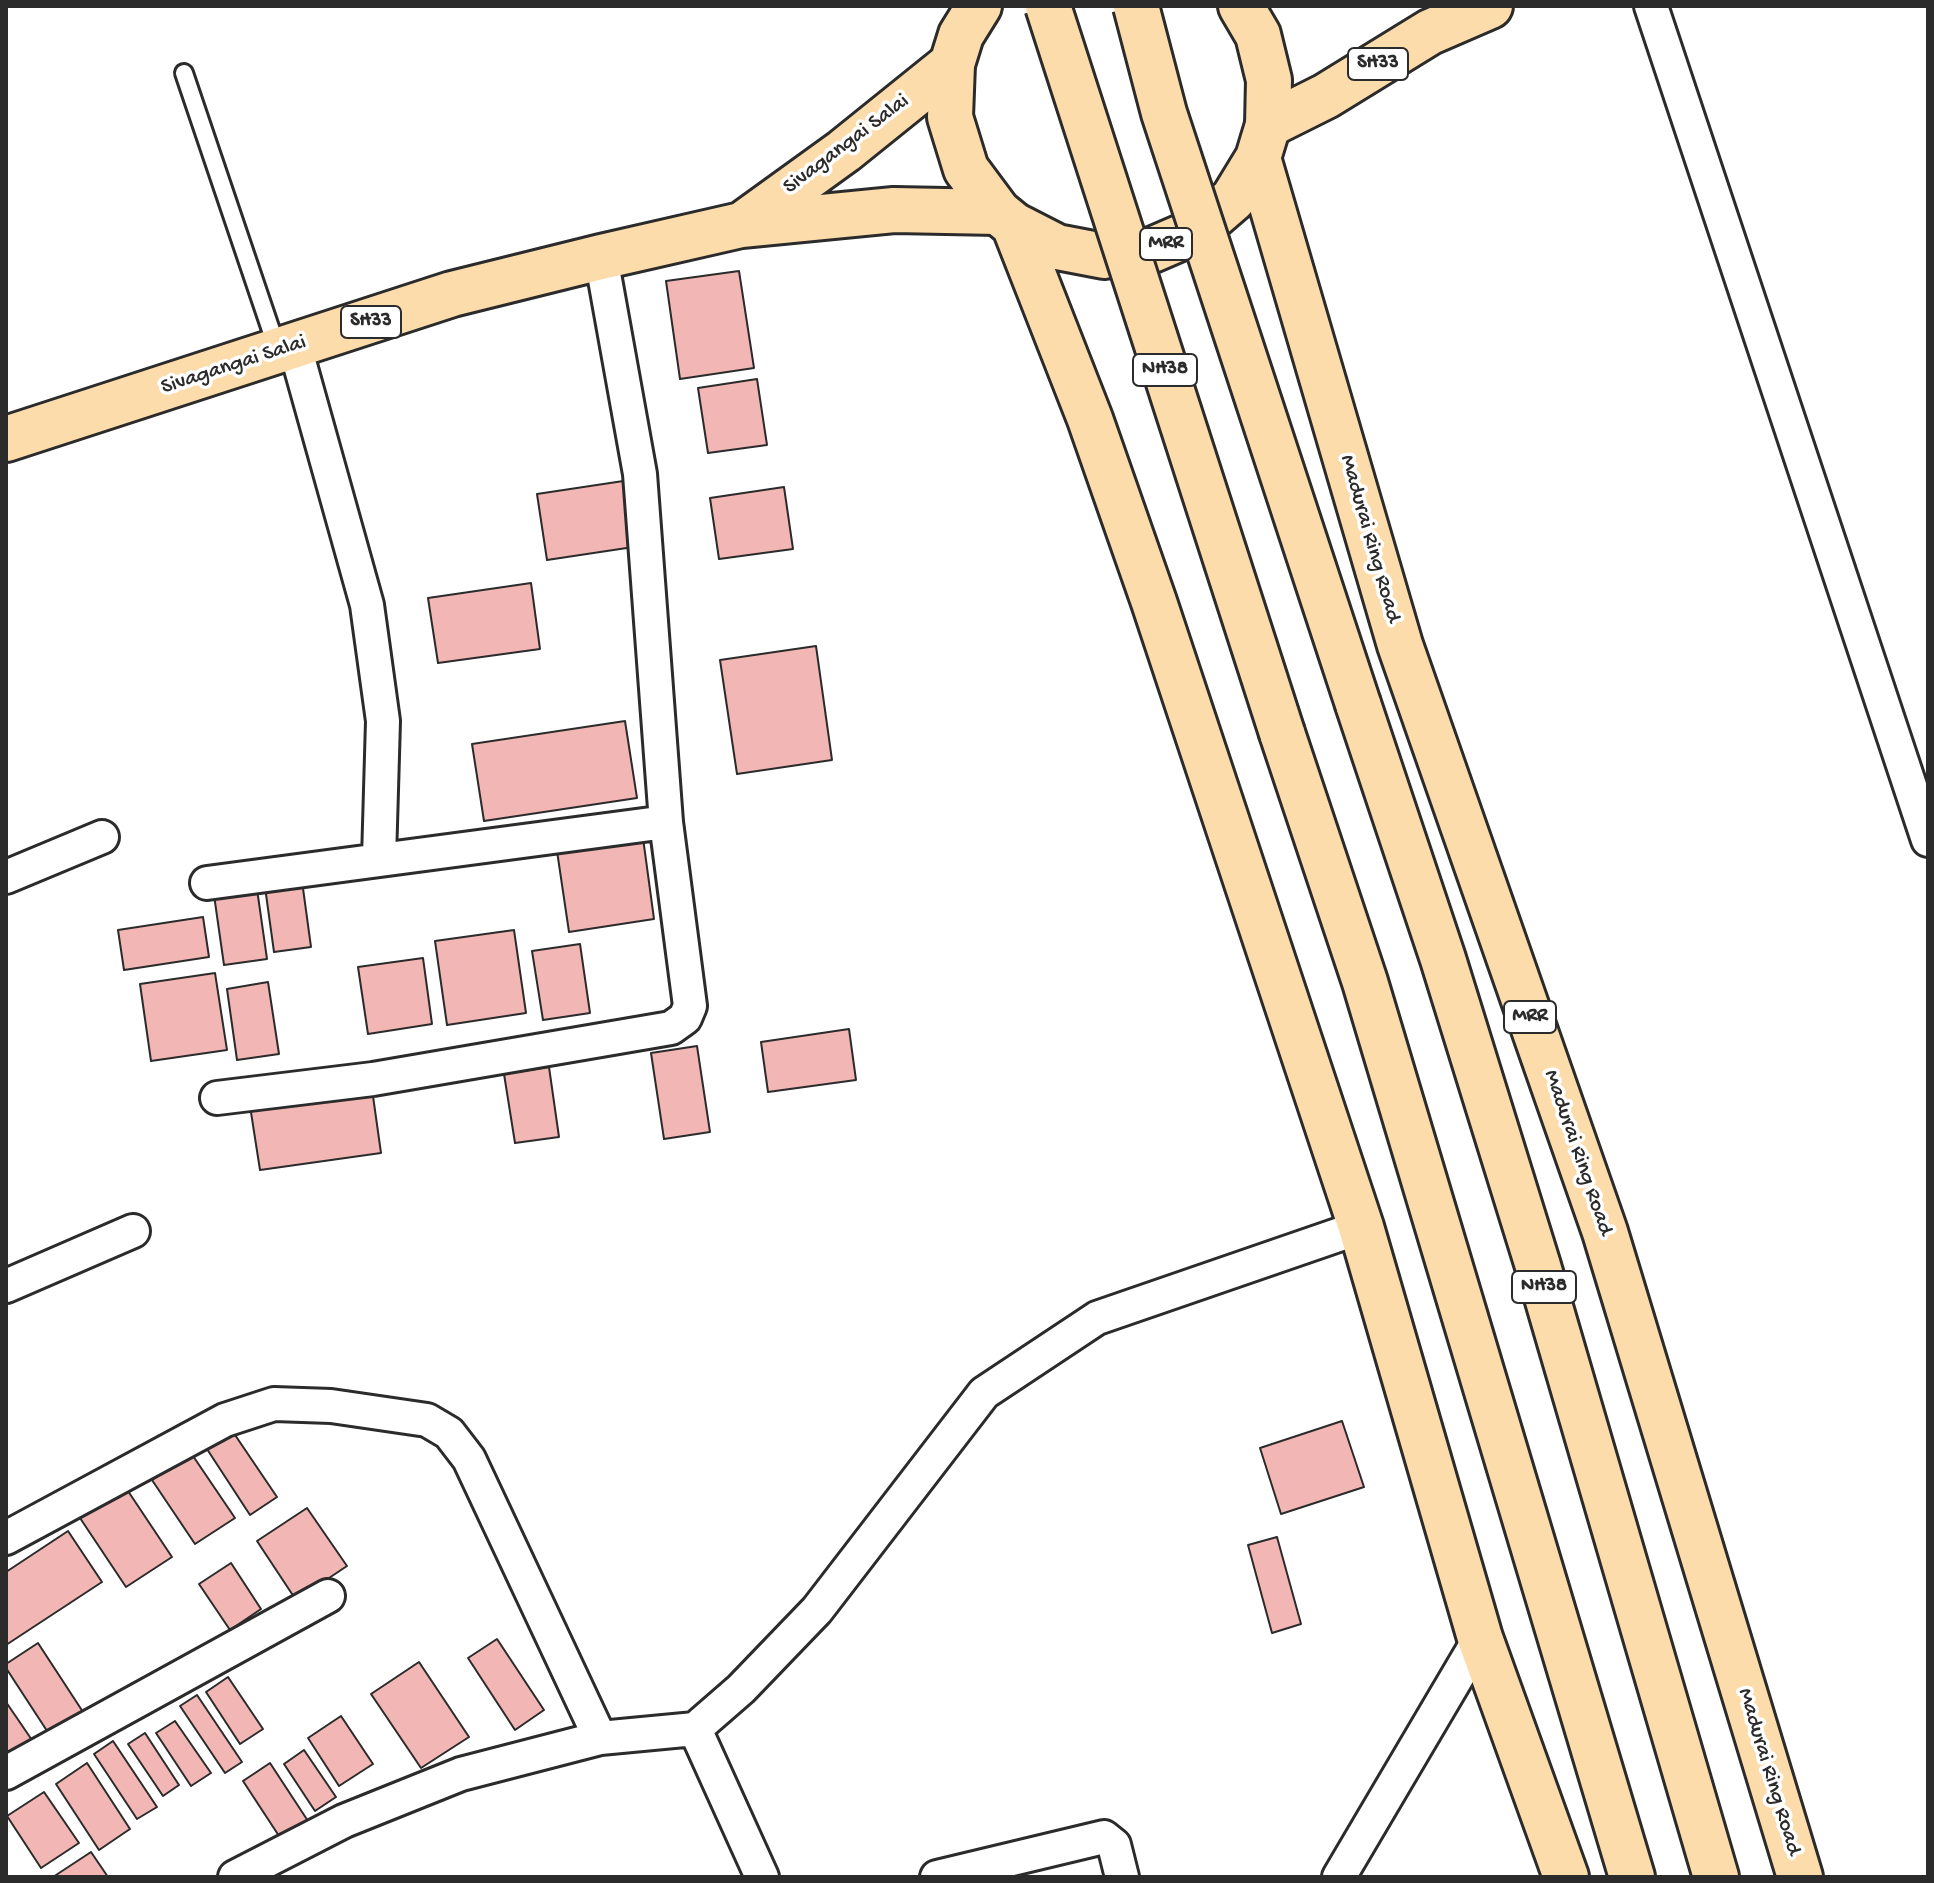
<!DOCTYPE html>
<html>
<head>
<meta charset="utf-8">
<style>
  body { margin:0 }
  #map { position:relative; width:1934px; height:1883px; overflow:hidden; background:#fff; font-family:"Gochi Hand",sans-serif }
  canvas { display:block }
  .frame { position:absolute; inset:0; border:8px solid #2b2b2b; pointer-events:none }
</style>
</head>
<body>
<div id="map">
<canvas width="1934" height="1883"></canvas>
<div class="frame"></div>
</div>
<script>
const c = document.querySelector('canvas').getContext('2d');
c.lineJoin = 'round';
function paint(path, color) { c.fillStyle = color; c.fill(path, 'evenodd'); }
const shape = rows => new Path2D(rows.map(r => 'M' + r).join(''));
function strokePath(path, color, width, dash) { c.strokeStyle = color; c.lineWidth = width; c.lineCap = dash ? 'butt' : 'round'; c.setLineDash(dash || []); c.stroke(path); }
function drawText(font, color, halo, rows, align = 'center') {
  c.font = font + ' "Gochi Hand",sans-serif'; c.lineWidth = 7; c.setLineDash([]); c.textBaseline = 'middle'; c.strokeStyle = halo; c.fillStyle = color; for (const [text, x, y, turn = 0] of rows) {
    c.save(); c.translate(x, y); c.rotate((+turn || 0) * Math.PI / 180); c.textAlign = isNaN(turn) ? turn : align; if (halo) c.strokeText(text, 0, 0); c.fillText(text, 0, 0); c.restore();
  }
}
const building = shape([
  [739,271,754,368,680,379,666,281,739,271],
  [757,379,767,445,708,453,698,388,757,379],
  [630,480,640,546,547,560,537,494,630,480],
  [784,487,793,549,719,559,710,498,784,487],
  [531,583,540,649,438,663,428,598,531,583],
  [816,646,832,760,737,774,720,660,816,646],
  [625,721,637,798,484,821,472,744,625,721],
  [643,838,654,919,569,932,557,851,643,838],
  [302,881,311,947,274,952,265,887,302,881],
  [257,889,267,959,224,965,214,895,257,889],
  [203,917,209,957,124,970,118,930,203,917],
  [514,930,526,1013,447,1025,435,941,514,930],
  [580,944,590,1013,543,1020,532,951,580,944],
  [423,958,432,1024,368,1034,358,967,423,958],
  [215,973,227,1050,151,1061,140,984,215,973],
  [268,982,279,1054,237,1060,227,989,268,982],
  [849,1029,856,1080,768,1092,761,1042,849,1029],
  [697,1046,710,1132,664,1139,651,1053,697,1046],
  [549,1067,559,1137,515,1143,504,1074,549,1067],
  [372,1089,381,1153,260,1170,250,1106,372,1089],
  [1342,1421,1364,1487,1281,1514,1260,1448,1342,1421],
  [231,1429,277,1497,250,1515,205,1446,231,1429],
  [191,1453,235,1518,195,1544,152,1480,191,1453],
  [126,1488,172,1557,126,1587,80,1518,126,1488],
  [307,1508,347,1566,296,1600,257,1541,307,1508],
  [68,1531,102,1582,6,1645,6,1572,68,1531],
  [1277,1537,1301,1624,1272,1633,1248,1545,1277,1537],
  [231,1563,261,1609,230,1630,199,1584,231,1563],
  [497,1639,544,1710,515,1730,468,1658,497,1639],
  [38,1643,85,1715,51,1737,6,1668,6,1664,38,1643],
  [419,1662,469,1737,421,1768,371,1694,419,1662],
  [228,1677,263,1729,240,1744,206,1692,228,1677],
  [197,1695,242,1762,225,1773,180,1706,197,1695],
  [6,1702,34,1743,6,1761,6,1702],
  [341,1716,373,1764,339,1786,308,1738,341,1716],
  [175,1721,211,1773,191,1786,156,1733,175,1721],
  [145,1733,179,1785,163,1796,128,1744,145,1733],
  [113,1741,157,1807,137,1819,94,1754,113,1741],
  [304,1750,336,1797,315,1811,284,1764,304,1750],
  [87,1763,130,1829,99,1850,56,1784,87,1763],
  [270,1763,308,1821,281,1839,243,1781,270,1763],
  [44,1792,79,1843,41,1868,7,1816,44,1792],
  [91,1852,108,1877,53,1877,91,1852]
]);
paint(building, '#f2b7b4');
strokePath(building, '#2b2b2b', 2);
const lane = shape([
  [184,73,277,348]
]);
const street = shape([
  [1651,6,1928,840],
  [295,347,367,605,383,721,379,859],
  [6,877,102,837],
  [207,883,666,822],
  [217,1098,373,1079,671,1028,685,1018,690,1006,666,822,640,474,601,257],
  [6,1286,133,1231],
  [6,1538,225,1420,274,1404,331,1406,427,1420,449,1433,469,1459,600,1738],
  [695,1729,762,1877],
  [6,1773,328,1596],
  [235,1877,344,1821,461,1774,600,1738,695,1729,741,1689,817,1610,984,1393,1097,1318,1361,1227],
  [937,1877,1104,1837,1114,1845,1122,1877],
  [1339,1877,1480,1638]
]);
const primary = shape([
  [1268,125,1326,96,1430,32,1490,6],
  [743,224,844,151,952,64],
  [6,439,452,294,601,257,741,225,894,210,998,212]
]);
const highway = shape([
  [979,6,961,35,952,64,950,117,966,169,998,212,1014,225,1057,247,1104,256,1152,250,1196,231,1233,199,1258,158,1268,125,1269,80,1258,35,1241,6],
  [1258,158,1400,645,1605,1232,1800,1877],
  [1014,225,1090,419,1154,602,1361,1227,1480,1638,1566,1877],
  [1358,704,1443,959,1538,1266,1716,1877],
  [1282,733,1365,982,1632,1877]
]);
strokePath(lane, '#2b2b2b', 22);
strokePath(street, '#2b2b2b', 38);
strokePath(primary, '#2b2b2b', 50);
strokePath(highway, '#2b2b2b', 50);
strokePath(lane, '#fff', 16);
strokePath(street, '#fff', 32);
strokePath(primary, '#fddcac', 44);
strokePath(highway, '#fddcac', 44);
const highwayBridge = shape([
  [1048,6,1282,733],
  [1136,6,1164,113,1358,704]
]);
strokePath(highwayBridge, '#2b2b2b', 50, []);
strokePath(highwayBridge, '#fddcac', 44);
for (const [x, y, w] of [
  [1378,64,60],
  [1166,244,52],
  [371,322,60],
  [1165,370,64],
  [1530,1017,52],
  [1544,1287,64]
]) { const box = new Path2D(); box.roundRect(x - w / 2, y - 16, w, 32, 6); c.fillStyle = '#fff'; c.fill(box); strokePath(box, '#2b2b2b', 2); }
drawText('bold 20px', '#2b2b2b', null, [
  ["SH33",1378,64],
  ["MRR",1166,244],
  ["SH33",371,322],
  ["NH38",1165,370],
  ["MRR",1530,1017],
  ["NH38",1544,1287]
]);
drawText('22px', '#2b2b2b', '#fff', [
  ["Sivagangai Salai",847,145,-37],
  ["Sivagangai Salai",234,366,-18],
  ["Madurai Ring Road",1369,539,74],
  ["Madurai Ring Road",1577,1153,71],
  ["Madurai Ring Road",1768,1772,73]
]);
</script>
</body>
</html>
